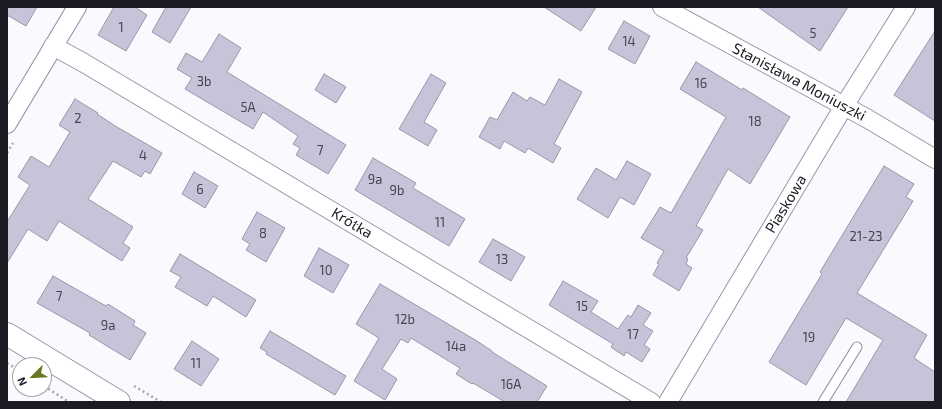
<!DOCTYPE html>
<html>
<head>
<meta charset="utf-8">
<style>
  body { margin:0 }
  #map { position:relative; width:942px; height:409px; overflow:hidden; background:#faf9fd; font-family:"Exo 2",sans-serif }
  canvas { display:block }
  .frame { position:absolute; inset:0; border:8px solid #1c1a22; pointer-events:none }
  .north { position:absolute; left:12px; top:357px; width:40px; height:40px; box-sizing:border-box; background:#fff; border:1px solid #a4a3a7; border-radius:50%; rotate:246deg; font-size:11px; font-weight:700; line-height:16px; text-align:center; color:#1c1a22 }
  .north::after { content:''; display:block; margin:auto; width:14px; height:18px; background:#697622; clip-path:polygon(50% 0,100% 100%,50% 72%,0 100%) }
</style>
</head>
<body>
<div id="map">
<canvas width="942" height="409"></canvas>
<div class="frame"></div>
<div class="north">N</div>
</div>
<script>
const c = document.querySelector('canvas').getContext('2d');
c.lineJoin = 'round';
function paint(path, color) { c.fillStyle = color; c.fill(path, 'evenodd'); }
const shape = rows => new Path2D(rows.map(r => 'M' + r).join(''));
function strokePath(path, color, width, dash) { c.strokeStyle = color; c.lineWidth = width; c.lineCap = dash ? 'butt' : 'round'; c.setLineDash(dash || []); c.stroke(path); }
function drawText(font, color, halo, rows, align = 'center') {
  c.font = font + ' "Exo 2",sans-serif'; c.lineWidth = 3; c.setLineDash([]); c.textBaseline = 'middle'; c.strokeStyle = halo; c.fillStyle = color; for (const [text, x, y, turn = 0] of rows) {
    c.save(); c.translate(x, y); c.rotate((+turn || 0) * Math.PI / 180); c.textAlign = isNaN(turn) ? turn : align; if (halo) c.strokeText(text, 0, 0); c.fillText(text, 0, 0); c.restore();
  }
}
const building = shape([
  [7,7,37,7,26,26,7,15,7,7],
  [114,7,135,7,147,15,126,51,98,35,114,7],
  [166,7,191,7,170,43,152,32,166,7],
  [544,7,596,7,581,31,544,7],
  [758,7,848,7,820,51,758,7],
  [624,21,650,36,635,64,608,49,624,21],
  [935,31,935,121,894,95,935,31],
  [219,34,241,48,227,72,346,145,328,174,296,155,300,148,293,144,298,136,263,112,253,129,185,89,192,78,177,69,186,53,202,62,219,34],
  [696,62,742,90,743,88,790,117,750,184,728,169,696,226,703,230,686,258,688,259,686,264,692,268,679,291,653,275,659,264,657,263,664,251,641,238,660,207,671,213,726,117,680,89,696,62],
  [324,74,346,87,336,103,315,90,324,74],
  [431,74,446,83,424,122,437,130,428,146,399,129,431,74],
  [559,79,582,92,554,144,561,148,553,163,528,148,525,153,504,141,500,149,479,137,490,117,497,120,513,92,527,101,530,97,545,105,559,79],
  [75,99,98,113,97,114,117,127,162,153,150,174,145,171,141,177,113,161,88,199,133,227,123,243,130,248,122,261,59,221,47,241,28,229,7,263,7,222,30,185,18,177,31,156,49,167,70,132,59,125,75,99],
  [373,158,416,183,413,188,465,219,449,246,355,190,373,158],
  [627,161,651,174,634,205,620,197,608,218,577,199,596,168,616,180,627,161],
  [884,166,914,184,906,197,913,201,857,293,927,335,914,358,935,372,935,402,846,402,883,340,846,318,806,385,769,362,822,274,820,272,884,166],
  [194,172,218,186,205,208,182,194,194,172],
  [257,212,285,228,266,262,246,250,250,244,242,239,257,212],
  [493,239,525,257,511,281,479,262,493,239],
  [319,248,349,265,333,293,304,276,319,248],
  [180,254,256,300,246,317,213,296,207,306,175,287,181,277,170,271,180,254],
  [53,276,106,306,108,304,135,321,133,325,146,333,130,360,89,335,90,333,37,303,53,276],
  [563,281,598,301,591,312,618,329,628,315,631,317,638,305,651,313,643,325,653,331,644,345,650,349,642,362,626,352,624,356,611,347,613,344,549,305,563,281],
  [380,284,477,341,492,351,492,352,547,386,537,402,505,402,473,383,472,384,456,374,460,368,411,338,408,343,401,339,382,369,397,379,385,400,354,381,379,338,356,324,380,284],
  [270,331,346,376,335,395,266,354,267,352,260,348,270,331],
  [192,341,219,359,201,386,174,369,192,341]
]);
paint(building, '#c8c3d8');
strokePath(building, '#9b95a9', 1);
const lane = shape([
  [823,402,857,347]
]);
const street = shape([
  [662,7,868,119,935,159],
  [53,46,84,63,651,402],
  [7,124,77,7],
  [668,402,844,106,906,7]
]);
const secondary = shape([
  [7,334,119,402]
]);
strokePath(lane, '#9994a8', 11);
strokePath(street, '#9994a8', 20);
strokePath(secondary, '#9994a8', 24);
strokePath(shape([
  [7,153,13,143],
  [7,363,20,371],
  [44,386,69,402],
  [134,386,161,402]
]), '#a9a7ad', 2.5, [2, 3]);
strokePath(lane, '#fff', 9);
strokePath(street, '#fff', 18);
strokePath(secondary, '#fff', 22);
drawText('13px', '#474450', null, [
  ["1",121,28],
  ["5",813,34],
  ["14",629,42],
  ["3b",204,82],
  ["16",701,84],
  ["5A",248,108],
  ["2",78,119],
  ["18",755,122],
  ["7",320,151],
  ["4",143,156],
  ["9a",375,180],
  ["6",200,190],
  ["9b",397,191],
  ["11",440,223],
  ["8",263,234],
  ["21-23",866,237],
  ["13",502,260],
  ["10",326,271],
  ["7",59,297],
  ["15",582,307],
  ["12b",405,320],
  ["9a",108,326],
  ["17",633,335],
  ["19",809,338],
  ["14a",456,347],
  ["11",196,364],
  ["16A",511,385]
]);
drawText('15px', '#1c1a22', '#fff', [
  ["Stanisława Moniuszki",799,82,28],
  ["Piaskowa",786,204,-59],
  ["Krótka",352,223,31]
]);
</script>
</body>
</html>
